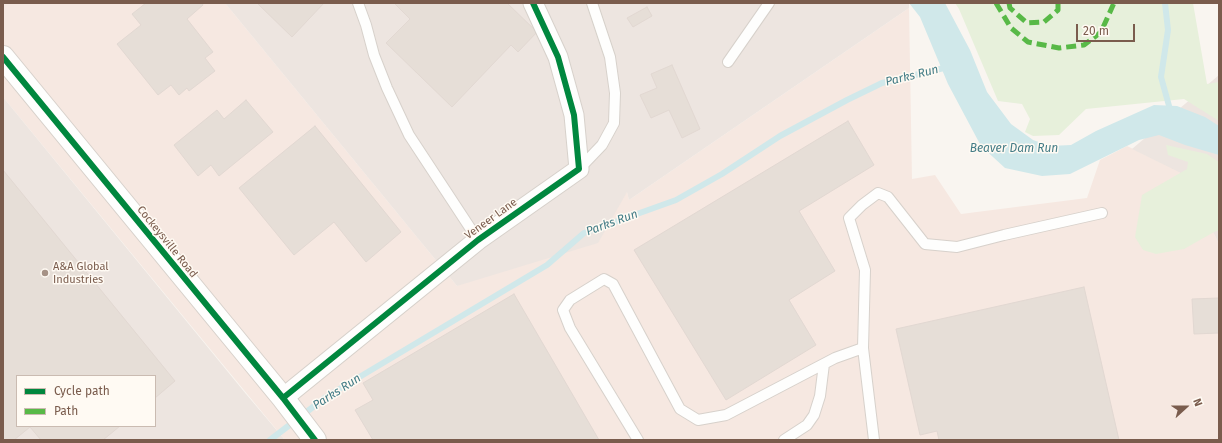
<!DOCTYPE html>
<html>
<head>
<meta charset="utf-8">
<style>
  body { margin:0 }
  #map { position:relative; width:1222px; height:443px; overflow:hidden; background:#f9f5f0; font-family:"Fira Sans",sans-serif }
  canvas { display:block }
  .frame { position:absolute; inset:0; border:4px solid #7a5c4d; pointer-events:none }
  .legend { position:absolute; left:16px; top:375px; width:140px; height:52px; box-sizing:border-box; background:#fffaf3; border:1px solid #cabbb1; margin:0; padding:5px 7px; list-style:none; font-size:12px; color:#7a5c4d }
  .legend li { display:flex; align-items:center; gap:8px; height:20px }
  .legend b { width:20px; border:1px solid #cabbb1 }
  .north { position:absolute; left:1166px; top:387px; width:40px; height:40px; -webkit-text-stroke:3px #fffaf3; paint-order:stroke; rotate:69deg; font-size:11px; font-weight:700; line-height:16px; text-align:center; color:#7a5c4d }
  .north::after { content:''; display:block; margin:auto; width:14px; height:18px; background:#7a5c4d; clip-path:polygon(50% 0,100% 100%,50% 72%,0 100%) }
  .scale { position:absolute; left:1076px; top:24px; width:59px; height:18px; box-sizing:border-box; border:2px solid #7a5c4d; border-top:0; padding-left:5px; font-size:12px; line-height:14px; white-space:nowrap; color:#7a5c4d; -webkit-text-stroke:3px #fffaf3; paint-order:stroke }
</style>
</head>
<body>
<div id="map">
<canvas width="1222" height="443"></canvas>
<div class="frame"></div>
<ul class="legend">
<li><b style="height:5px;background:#00873e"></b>Cycle path</li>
<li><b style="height:5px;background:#58b947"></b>Path</li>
</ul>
<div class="north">N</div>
<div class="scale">20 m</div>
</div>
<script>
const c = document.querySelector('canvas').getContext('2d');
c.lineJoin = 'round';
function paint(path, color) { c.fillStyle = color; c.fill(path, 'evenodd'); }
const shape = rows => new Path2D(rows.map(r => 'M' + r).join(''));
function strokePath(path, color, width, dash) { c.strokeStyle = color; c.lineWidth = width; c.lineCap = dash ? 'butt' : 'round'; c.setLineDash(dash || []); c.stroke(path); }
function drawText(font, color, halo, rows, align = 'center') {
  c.font = font + ' "Fira Sans",sans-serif'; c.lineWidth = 3; c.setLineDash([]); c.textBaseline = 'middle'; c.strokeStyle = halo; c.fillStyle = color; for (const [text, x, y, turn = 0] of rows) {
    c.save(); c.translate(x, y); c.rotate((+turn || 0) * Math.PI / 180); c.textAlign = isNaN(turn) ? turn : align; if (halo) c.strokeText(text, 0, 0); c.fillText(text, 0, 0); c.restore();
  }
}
paint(shape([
  [3,3,225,3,457,286,627,192,629,200,909,8,912,179,935,175,961,214,1087,198,1100,160,1127,146,1185,174,1219,244,1219,440,285,440,3,97]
]), '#f6e8e1');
paint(shape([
  [225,3,909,3,909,8,629,200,627,192,598,243,457,286],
  [1219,75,1219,244,1185,175,1132,149],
  [3,97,246,394,285,440,3,440],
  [17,376,155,376,155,426,17,426]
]), '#ede5e0');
paint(shape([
  [955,3,1193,3,1207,84,1219,82,1219,121,1184,99,1086,109,1059,135,1033,136,1025,132,1030,119,1022,104,998,101,959,9],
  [1166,145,1207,154,1219,162,1219,230,1214,232,1184,249,1156,254,1143,250,1135,237,1142,195,1187,169,1188,162,1168,155]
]), '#e7f0db');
paint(shape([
  [909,3,945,3,970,50,987,92,1011,124,1033,140,1050,146,1071,145,1096,131,1154,105,1177,106,1205,117,1219,126,1219,155,1185,145,1159,135,1139,140,1070,174,1042,176,1005,168,981,146,948,84,920,17]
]), '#d0e8ea');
strokePath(shape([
  [1165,3,1168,30,1161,77,1171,113],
  [270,440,326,397,547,265,584,233,676,200,722,174,780,136,847,100,882,83,948,67]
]), '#d0e8ea', 6);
const building = shape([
  [146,3,202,3,203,5,187,19,213,52,205,58,215,71,189,91,187,88,179,95,171,85,158,95,117,44,141,25,132,14,146,3],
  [257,3,324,3,292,37,257,3],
  [394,3,507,3,537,32,518,52,511,45,452,107,386,43,410,19,394,3],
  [647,7,652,16,633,27,627,18,647,7],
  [672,65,700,129,682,138,669,110,651,118,640,95,657,88,651,74,672,65],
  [246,100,273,132,219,176,211,165,198,176,174,145,217,110,224,119,246,100],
  [848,121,874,165,799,211,835,271,789,300,816,345,726,400,634,250,848,121],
  [315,126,401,232,366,262,334,222,294,255,239,188,315,126],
  [3,170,175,381,155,398,155,376,17,376,17,426,120,426,103,440,41,440,30,427,14,440,3,440,3,170],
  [1084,287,1119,440,939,440,937,431,920,435,896,329,1084,287],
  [514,294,599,440,373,440,355,410,373,400,363,383,514,294],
  [1219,298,1219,333,1194,334,1192,299,1219,298]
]);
paint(building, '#e6ded7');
strokePath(building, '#e2d8d2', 1);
const service = shape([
  [358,3,366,25,374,55,387,88,409,135,478,240],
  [728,62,769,3],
  [579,169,602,145,614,123,615,93,610,57,592,3],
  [638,440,570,328,563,310,570,300,604,279,613,284,680,409,698,420,726,415,835,358,863,348],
  [784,440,807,425,814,415,820,396,824,364],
  [874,440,863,348,865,270,849,218,862,205,878,193,888,197,925,244,957,247,1004,235,1102,213]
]);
const minor = shape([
  [283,398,478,240,579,169,574,115,558,57,533,3]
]);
const tertiary = shape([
  [3,57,283,398,315,440]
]);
strokePath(service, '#d7d1cb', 12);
strokePath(minor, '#d7d1cb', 21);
strokePath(tertiary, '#d7d1cb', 24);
strokePath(service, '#fefefd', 10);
strokePath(minor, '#fefefd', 19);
strokePath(tertiary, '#fefefd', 22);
strokePath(shape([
  [996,3,1011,28,1028,42,1059,48,1084,45,1101,32,1114,3],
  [1009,3,1010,8,1027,23,1044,22,1058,10,1058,3]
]), '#58b947', 5, [10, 5]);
strokePath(shape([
  [3,57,283,398,315,440],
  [283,398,478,240,579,169,574,115,558,57,533,3]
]), '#00873e', 6);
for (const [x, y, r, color] of [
  [45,273,4,"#a69286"]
]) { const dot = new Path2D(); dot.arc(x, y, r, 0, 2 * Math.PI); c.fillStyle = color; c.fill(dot); strokePath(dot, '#fffaf3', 1.5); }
drawText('11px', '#7a5c4d', '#fffaf3', [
  ["Veneer Lane",491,219,-36],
  ["Cockeysville Road",167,242,51]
]);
drawText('11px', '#7a5c4d', '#fffaf3', [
  ["A&A Global",53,267],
  ["Industries",53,280]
], 'left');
drawText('italic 12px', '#437c86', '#fffaf3', [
  ["Parks Run",912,76,-14],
  ["Beaver Dam Run",1014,149],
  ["Parks Run",612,223,-20],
  ["Parks Run",337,392,-33]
]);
</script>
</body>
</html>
